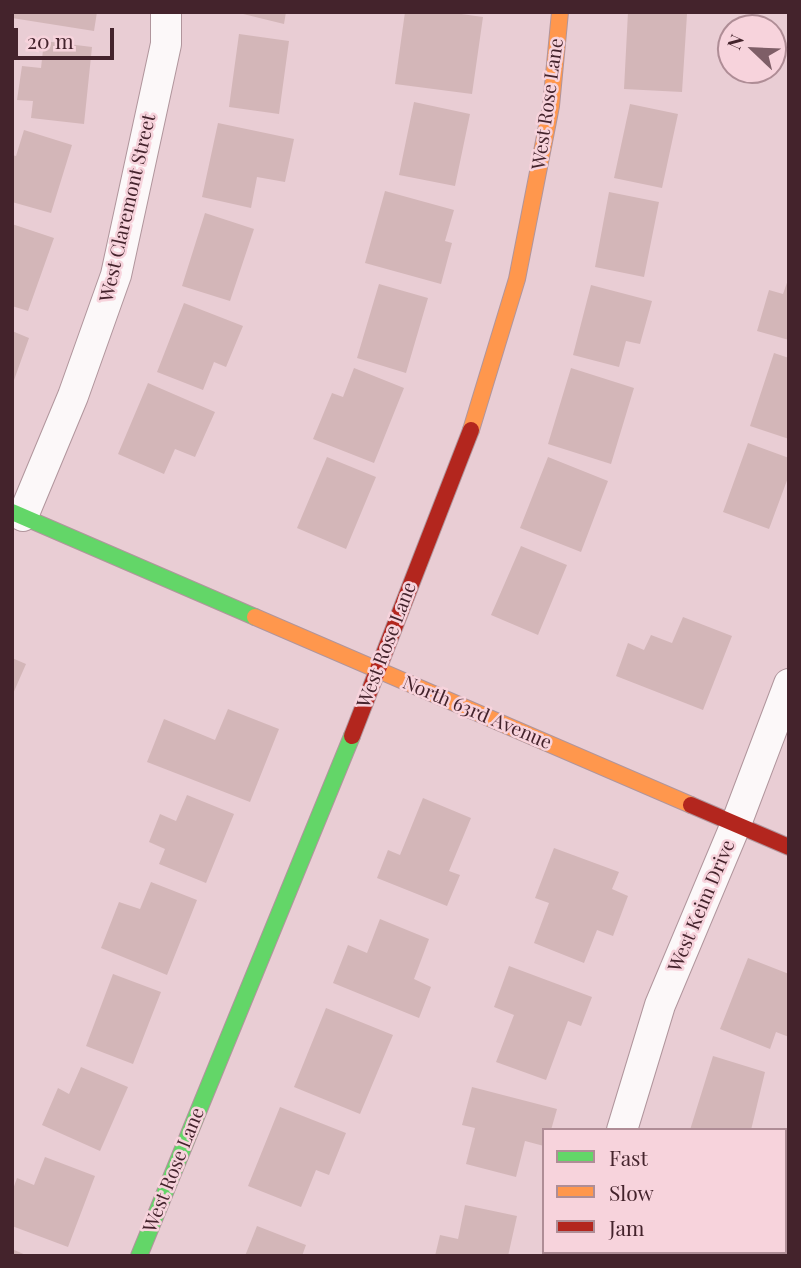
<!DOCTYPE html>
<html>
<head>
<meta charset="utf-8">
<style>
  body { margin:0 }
  #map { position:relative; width:801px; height:1268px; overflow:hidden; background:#e9cdd4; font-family:"Playfair Display",serif }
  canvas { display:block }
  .frame { position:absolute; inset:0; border:14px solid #44232c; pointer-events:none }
  .legend { position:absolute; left:542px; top:1128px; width:245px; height:126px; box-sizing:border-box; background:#f7d3dc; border:2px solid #af8d96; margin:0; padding:9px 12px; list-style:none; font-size:21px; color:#44232c }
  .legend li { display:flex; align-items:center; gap:14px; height:35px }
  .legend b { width:35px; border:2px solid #af8d96 }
  .north { position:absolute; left:717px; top:14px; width:70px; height:70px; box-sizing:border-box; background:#f7d3dc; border:2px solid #af8d96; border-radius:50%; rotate:293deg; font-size:19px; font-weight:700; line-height:28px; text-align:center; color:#44232c }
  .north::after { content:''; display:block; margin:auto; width:24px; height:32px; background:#7e5e67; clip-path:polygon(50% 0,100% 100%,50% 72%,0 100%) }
  .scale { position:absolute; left:14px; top:28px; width:100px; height:32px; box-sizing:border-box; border:4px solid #44232c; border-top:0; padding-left:9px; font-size:21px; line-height:24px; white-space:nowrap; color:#44232c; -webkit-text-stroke:5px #f7d3dc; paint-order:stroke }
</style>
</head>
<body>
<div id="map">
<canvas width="801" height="1268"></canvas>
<div class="frame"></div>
<ul class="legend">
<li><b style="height:9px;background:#63d668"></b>Fast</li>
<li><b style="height:9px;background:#ff974d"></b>Slow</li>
<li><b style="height:9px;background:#b3261e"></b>Jam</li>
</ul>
<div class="north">N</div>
<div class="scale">20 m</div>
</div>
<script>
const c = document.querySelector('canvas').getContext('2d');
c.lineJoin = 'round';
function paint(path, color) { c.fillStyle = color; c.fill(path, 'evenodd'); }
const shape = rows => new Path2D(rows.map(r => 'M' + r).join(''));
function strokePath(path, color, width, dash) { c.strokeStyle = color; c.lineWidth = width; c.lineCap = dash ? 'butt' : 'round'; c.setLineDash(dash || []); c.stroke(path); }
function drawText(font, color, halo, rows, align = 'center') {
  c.font = font + ' "Playfair Display",serif'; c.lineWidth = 5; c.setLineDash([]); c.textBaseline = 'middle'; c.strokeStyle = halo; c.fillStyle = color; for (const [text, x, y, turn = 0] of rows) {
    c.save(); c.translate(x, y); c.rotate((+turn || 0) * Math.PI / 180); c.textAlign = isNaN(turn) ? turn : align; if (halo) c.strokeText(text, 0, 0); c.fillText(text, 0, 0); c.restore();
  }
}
paint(shape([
  [13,12,97,12,94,31,12,18],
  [235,12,286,12,284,24],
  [405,12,447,12,483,17,472,94,395,84],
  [628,12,687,14,682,92,624,89],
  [239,34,289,41,279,114,229,107],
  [44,41,92,47,84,124,31,118,33,101,17,100,22,66,41,68],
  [414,102,470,114,455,186,399,175],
  [630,104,678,114,662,188,614,178],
  [218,123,294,139,285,182,257,177,251,208,202,197],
  [24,130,72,145,51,213,12,202,12,155,16,156],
  [385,191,454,210,445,241,452,243,441,284,365,263],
  [609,192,659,202,644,277,595,267],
  [205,213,254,229,230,301,182,286],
  [12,224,54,238,28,311,12,306],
  [789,277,789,340,757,331,769,290,783,294],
  [379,284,428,298,406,373,357,358],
  [591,285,652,301,640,344,626,341,619,367,573,355],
  [184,303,243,326,226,367,214,362,203,390,157,372],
  [12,331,29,338,13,383,12,383],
  [774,353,789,358,789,439,750,426],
  [354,368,404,388,374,463,313,439,332,393,343,397],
  [571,368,634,388,611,464,548,444],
  [148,383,215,412,195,457,175,449,164,474,118,454],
  [748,443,789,458,789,475,769,529,723,512],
  [327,457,376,477,346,549,297,528],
  [548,457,608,481,581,552,520,528],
  [521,546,567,565,538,635,491,615],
  [683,617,732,636,703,710,616,676,628,643,644,650,651,635,672,643],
  [12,658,26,664,12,696],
  [228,709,279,729,250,802,147,762,164,719,215,740],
  [187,795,234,814,206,883,159,864,165,849,149,842,160,814,176,821],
  [423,798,471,818,449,871,460,875,447,906,377,878,388,850,400,855],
  [554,848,619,872,612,889,628,896,613,936,597,930,584,963,534,943,549,903,535,898],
  [151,882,197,900,167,975,101,948,119,902,140,909],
  [380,919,429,939,414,979,431,987,419,1018,333,983,348,945,367,953],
  [748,958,789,974,789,1037,776,1032,770,1049,720,1029],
  [509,966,592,997,581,1026,568,1021,546,1080,496,1062,514,1015,494,1007],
  [113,974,161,992,133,1064,86,1046],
  [326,1008,393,1035,360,1114,294,1087],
  [713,1056,765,1072,751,1130,690,1130],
  [81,1067,128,1087,100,1151,42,1125,58,1088,69,1094],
  [472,1087,557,1109,551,1130,544,1130,544,1146,525,1141,516,1177,466,1164,475,1128,462,1125],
  [280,1107,346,1133,329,1175,316,1170,301,1207,248,1186],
  [45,1157,95,1176,68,1247,12,1226,12,1192,17,1178,34,1185],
  [465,1205,517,1216,508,1256,435,1256,440,1235,458,1239],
  [257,1226,306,1245,302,1256,245,1256],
  [12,1249,28,1256,12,1256]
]), '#d3b6b8');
const street = shape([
  [23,516,73,396,116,275,166,44,166,12],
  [622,1130,660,1005,736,824,789,684],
  [592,1256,593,1252]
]);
const fast = shape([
  [12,512,255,617],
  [139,1256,352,736]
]);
const slow = shape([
  [471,430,517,279,551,106,560,12],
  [255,617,691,805]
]);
const jam = shape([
  [352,736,471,430],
  [691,805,789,847]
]);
strokePath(street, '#b0959c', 32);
strokePath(fast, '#b0959c', 18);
strokePath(slow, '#b0959c', 18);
strokePath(jam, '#b0959c', 18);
strokePath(street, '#fcf8f9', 30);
strokePath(fast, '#63d668', 16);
strokePath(slow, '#ff974d', 16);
strokePath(jam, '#b3261e', 16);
drawText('19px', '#44232c', '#f7d3dc', [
  ["West Rose Lane",548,104,-82],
  ["West Claremont Street",128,208,-77],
  ["West Rose Lane",387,645,-69],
  ["North 63rd Avenue",477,713,23],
  ["West Keim Drive",702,906,-67],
  ["West Rose Lane",174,1170,-68]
]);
</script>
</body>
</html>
